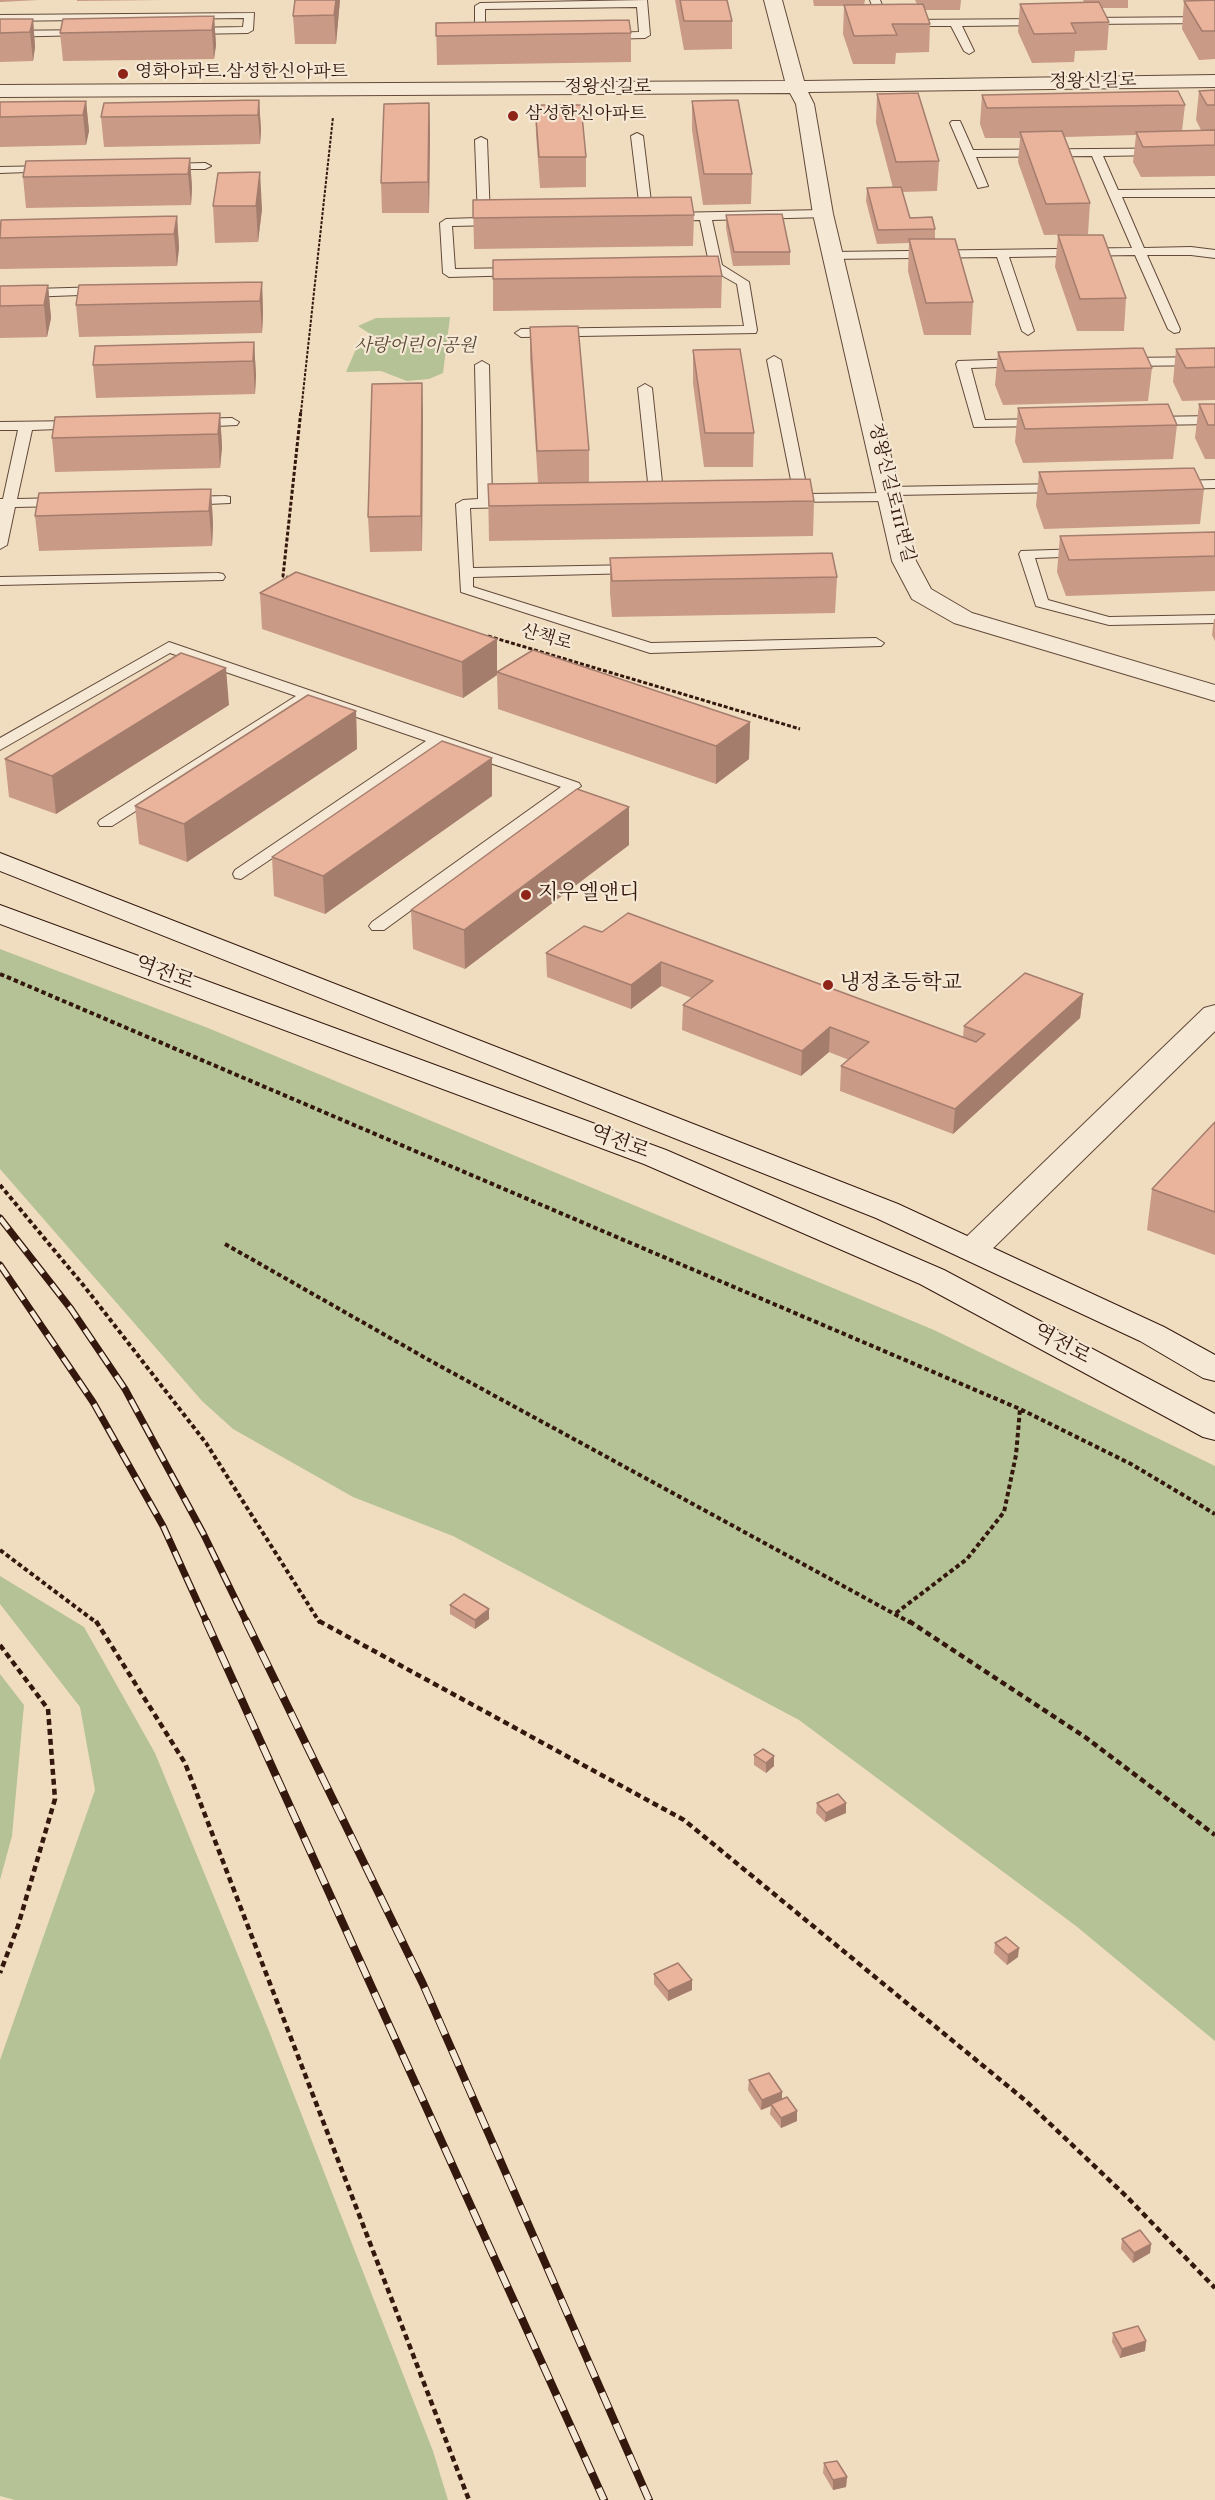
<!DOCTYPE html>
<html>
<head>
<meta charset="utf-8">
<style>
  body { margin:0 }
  canvas { display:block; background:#f0ddbf }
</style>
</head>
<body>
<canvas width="1215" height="2500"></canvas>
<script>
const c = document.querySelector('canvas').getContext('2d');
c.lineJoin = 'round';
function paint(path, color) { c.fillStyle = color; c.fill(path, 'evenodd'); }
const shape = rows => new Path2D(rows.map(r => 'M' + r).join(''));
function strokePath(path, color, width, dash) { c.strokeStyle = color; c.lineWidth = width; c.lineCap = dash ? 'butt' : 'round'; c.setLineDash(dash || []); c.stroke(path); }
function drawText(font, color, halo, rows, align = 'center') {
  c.font = font + ' Vollkorn,"Noto Serif KR",serif'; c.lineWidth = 4.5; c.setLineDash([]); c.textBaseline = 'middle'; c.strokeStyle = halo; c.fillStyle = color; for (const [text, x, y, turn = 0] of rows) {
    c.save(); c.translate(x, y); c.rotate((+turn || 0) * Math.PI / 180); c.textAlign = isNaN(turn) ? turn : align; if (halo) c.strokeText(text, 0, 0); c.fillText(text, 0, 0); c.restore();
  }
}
paint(shape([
  [450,317,443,373,429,379,407,381,381,371,346,372,356,349,384,343,358,326,376,318],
  [0,949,208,1028,934,1330,1215,1466,1215,2041,1076,1926,799,1720,453,1536,353,1497,233,1429,202,1401,0,1169],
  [0,1576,84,1627,155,1753,267,2026,433,2451,448,2500,15,2500,0,2496,0,2060,95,1790,80,1707,0,1604],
  [0,1674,24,1705,12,1836,0,1880]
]), '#b5c296');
const service = shape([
  [647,0,650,35,645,38,604,39,599,36,604,33,639,32,637,7,485,9,485,34,496,37,491,40,480,40,475,37,475,6,480,3,647,0],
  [870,0,880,0,886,15,904,20,1046,19,1051,22,1046,25,962,26,974,51,969,54,964,51,951,26,904,26,877,19,870,0],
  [254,13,253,30,248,33,189,34,184,31,189,28,243,27,244,18,0,21,0,15,254,13],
  [1215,17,1215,23,1084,24,1079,21,1084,18,1215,17],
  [91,30,92,32,87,35,0,37,0,31,91,30],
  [952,121,960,121,973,150,1215,148,1215,154,1103,156,1118,190,1215,189,1215,197,1122,197,1144,248,1191,247,1215,250,1215,258,1191,255,1147,255,1180,329,1179,332,1174,333,1168,329,1135,255,1009,257,1034,331,1028,335,1022,331,997,257,829,259,829,253,833,252,1132,248,1092,156,976,157,988,186,978,188,950,123,952,121],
  [637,133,643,136,653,218,647,222,641,218,631,136,637,133],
  [481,137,487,140,490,218,499,217,505,221,499,225,452,226,455,269,519,268,525,272,523,275,449,277,443,273,440,223,446,219,478,218,475,140,481,137],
  [165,164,205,163,211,166,205,169,161,169,161,165,165,164],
  [51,166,55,167,55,171,0,173,0,167,51,166],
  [823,210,829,214,827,217,712,220,722,265,749,282,757,330,756,333,521,337,515,333,521,329,744,326,737,284,714,271,696,271,690,267,696,263,709,263,700,220,669,221,663,217,669,213,823,210],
  [103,287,109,291,107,294,0,298,0,290,103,287],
  [774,356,781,360,808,494,882,493,883,488,888,487,1062,484,1069,488,1062,492,895,495,894,500,889,501,782,502,782,496,794,495,767,360,774,356],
  [1215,357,1215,365,1124,366,1117,362,1124,358,1215,357],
  [1022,359,1027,360,1027,366,971,368,985,420,1041,419,1046,420,1046,426,974,427,956,364,958,361,1022,359],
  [482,361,489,365,492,499,515,499,522,503,515,507,470,508,473,568,635,565,642,569,635,573,473,577,473,587,651,643,876,638,884,643,881,646,650,653,461,592,456,504,463,500,478,499,475,365,482,361],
  [645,384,652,388,664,501,657,505,650,501,638,388,645,384],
  [1215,416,1215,424,1149,425,1142,421,1149,417,1215,416],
  [232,418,239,422,237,425,195,427,188,423,195,419,232,418],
  [78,421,85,425,83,428,32,430,17,499,63,498,70,502,63,506,15,507,7,545,0,549,0,499,3,499,18,430,0,430,0,422,78,421],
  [1215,480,1215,488,1176,489,1169,485,1176,481,1215,480],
  [225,496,230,497,230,503,186,505,179,501,186,497,225,496],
  [1083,549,1090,553,1088,556,1035,558,1048,600,1109,617,1215,615,1215,623,1109,625,1036,606,1019,554,1021,551,1083,549],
  [218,573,223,574,225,577,223,580,0,585,0,577,218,573],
  [169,642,579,783,581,786,384,930,372,930,369,926,372,922,561,787,440,746,241,879,235,878,233,874,235,870,426,741,310,701,112,826,100,826,98,823,100,820,296,696,170,653,0,750,0,738,169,642]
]);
const minor = shape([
  [1215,1005,1215,1031,984,1257,972,1260,960,1257,956,1250,960,1243,1204,1008,1215,1005]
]);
const tertiary = shape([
  [764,0,782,0,804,81,1215,75,1215,87,808,92,814,104,833,214,916,561,931,589,972,613,1215,685,1215,701,954,623,912,599,892,561,813,214,796,104,790,93,0,97,0,85,785,81,764,0]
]);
const secondary = shape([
  [0,853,898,1204,1164,1327,1215,1355,1215,1381,1203,1378,1140,1341,876,1218,0,871,0,853],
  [0,905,666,1150,944,1270,1215,1414,1215,1440,1203,1437,920,1284,644,1164,0,924,0,905]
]);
strokePath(service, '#63493a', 2);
strokePath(minor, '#63493a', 2);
strokePath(tertiary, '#63493a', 2);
strokePath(secondary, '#34180e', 2);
strokePath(shape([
  [301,412,333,117]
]), '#34180e', 2, [3, 1.5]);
strokePath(shape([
  [290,578,283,576,301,410],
  [488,636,800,729]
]), '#34180e', 3, [4, 2]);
strokePath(shape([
  [0,974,1020,1409,1131,1464,1215,1514],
  [0,1185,84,1286,206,1443,320,1623],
  [225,1244,429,1360,911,1623],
  [0,1550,97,1623],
  [896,1613,967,1559,1004,1512,1016,1455,1020,1409]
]), '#34180e', 4, [4.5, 3]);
strokePath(shape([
  [96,1621,185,1763,469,2500],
  [319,1621,684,1820,1026,2101,1126,2196,1215,2288],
  [909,1621,1085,1737,1215,1835],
  [0,1645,48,1709,55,1799,18,1926,0,1973]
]), '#34180e', 4.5, [6, 4]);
paint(service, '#f5e9d5');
paint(minor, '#f5e9d5');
paint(tertiary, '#f5e9d5');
paint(secondary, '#f5e9d5');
const railFar1 = shape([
  [0,1218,71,1309,125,1389,203,1533,247,1623],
  [0,1265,93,1402,163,1526,207,1623]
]);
const rail = shape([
  [206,1621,604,2500],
  [246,1621,423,1984,649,2500]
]);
strokePath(railFar1, '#34180e', 7);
strokePath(rail, '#34180e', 8);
strokePath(railFar1, '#f5e9d5', 4.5, [14]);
strokePath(rail, '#f5e9d5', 6, [17]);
paint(shape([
  [0,0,39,0,0,2],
  [77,0,164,0,77,1],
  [340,0,336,44,295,44,293,16],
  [675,0,727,0,732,21,732,49,684,50],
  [813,0,865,0,864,5,917,4,915,0,961,0,960,10,925,10,930,24,929,52,896,53,895,64,853,64,843,34,844,6,814,6],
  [1083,0,1128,0,1128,8,1102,8,1109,22,1107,50,1075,51,1074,62,1032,63,1018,32,1020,4,1084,2],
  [1215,0,1215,59,1199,60,1182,29,1184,1],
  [214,16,216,45,214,59,63,61,60,33],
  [0,19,33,19,35,47,33,61,0,62],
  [436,23,631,33,631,62,437,65],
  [1215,90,1215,176,1141,177,1133,162,1136,135,1065,137,1090,203,1088,234,1044,235,1018,162,1020,138,985,138,980,124,982,95,1185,105,1182,131,1201,130,1196,120,1199,91],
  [877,94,939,161,937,191,902,192,910,218,935,229,935,239,973,302,971,335,924,335,908,271,909,243,877,244,866,201,867,188,893,188,876,123],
  [259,100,261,130,260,144,104,147,101,117],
  [86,101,89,131,86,145,0,147,0,102],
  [692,101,752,174,751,204,703,205,692,130],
  [429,103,430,133,429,213,382,213,381,183],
  [535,105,586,157,586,187,540,188,536,135],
  [190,158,192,188,191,205,26,208,23,177],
  [218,173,262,209,258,242,215,243,213,206],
  [473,200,694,215,693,246,474,249],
  [726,215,790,252,790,265,733,266,726,228],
  [177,216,179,248,177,266,0,269,0,223],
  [1058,235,1126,298,1124,331,1077,331,1055,267],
  [493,260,722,276,721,308,493,311],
  [262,282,263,314,262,333,79,337,76,305],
  [48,285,51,318,47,337,0,338,0,286],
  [530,327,589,450,589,482,814,501,813,536,489,541,488,484,538,483,530,359],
  [254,342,256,375,255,394,96,398,93,365],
  [1215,348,1215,400,1182,401,1173,382,1176,349],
  [693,350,754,433,753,467,704,467,693,383],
  [998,352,1152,368,1148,401,1003,405,995,385],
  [422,383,423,417,422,551,370,552,368,517],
  [1199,404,1215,404,1215,459,1205,459,1195,438],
  [1018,408,1177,425,1173,459,1023,463,1015,442],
  [220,413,222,447,220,468,55,472,52,438],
  [1039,472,1204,489,1200,524,1044,529,1036,506],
  [211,489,213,524,212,546,39,551,35,516],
  [1215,532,1215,591,1066,596,1057,572,1060,536],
  [610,558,837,577,835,613,612,617,610,593],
  [296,572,497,675,463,698,262,629,260,593],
  [1214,619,1215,619,1215,641,1212,635],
  [497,672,750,722,749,759,716,784,498,709],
  [229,705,56,814,9,797,5,759],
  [356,711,357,749,187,862,139,844,135,806],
  [492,796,325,914,274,896,272,857],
  [629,845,465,969,413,949,411,910],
  [602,932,963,1037,964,1026,1083,994,1080,1018,953,1134,840,1091,841,1066,849,1060,829,1052,801,1076,682,1030,683,1005,692,998,661,986,631,1009,547,977,546,953],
  [1215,1122,1215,1255,1147,1230,1152,1189],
  [450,1605,489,1619,475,1629,450,1614],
  [754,1755,774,1766,766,1773,754,1765],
  [817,1803,846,1813,825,1822,816,1813],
  [995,1943,1018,1957,1007,1965,994,1953],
  [654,1974,692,1980,692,1990,668,2001,654,1984],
  [749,2080,782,2092,782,2099,797,2111,797,2121,781,2128,770,2114,771,2106,761,2110,748,2090],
  [1122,2239,1151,2244,1150,2253,1133,2263,1121,2249],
  [1113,2333,1146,2341,1145,2351,1120,2358,1112,2342],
  [824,2463,847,2477,846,2487,833,2490,823,2473]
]), '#c99a86');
paint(shape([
  [336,0,340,0,336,44,334,15],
  [214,16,216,45,214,59,212,30],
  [33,19,35,47,33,61,30,32],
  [259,100,261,130,260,144,258,115],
  [86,101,89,131,86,145,83,115],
  [429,103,430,133,429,213,428,182],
  [190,158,192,188,191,205,188,174],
  [260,172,262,209,258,242,256,206],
  [177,216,179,248,177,266,174,234],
  [262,282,263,314,262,333,260,301],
  [48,285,51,318,47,337,44,305],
  [254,342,256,375,255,394,253,361],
  [422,383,423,417,422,551,421,516],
  [220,413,222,447,220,468,218,434],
  [211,489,213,524,212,546,209,511],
  [497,639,497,675,463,698,462,662],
  [226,668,229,705,56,814,52,776],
  [356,711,357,749,187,862,184,824],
  [750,722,749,759,716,784,716,746],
  [492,758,492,796,325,914,323,876],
  [629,807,629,845,465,969,464,930],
  [661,962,661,986,631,1009,631,985],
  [1083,994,1080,1018,953,1134,955,1109],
  [830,1027,829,1052,801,1076,802,1051],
  [489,1609,489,1619,475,1629,475,1620],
  [774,1756,774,1766,766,1773,766,1763],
  [846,1803,846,1813,825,1822,826,1813],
  [1019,1948,1018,1957,1007,1965,1008,1955],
  [692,1980,692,1990,668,2001,668,1991],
  [782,2092,782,2102,771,2104,771,2106,761,2110,762,2100],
  [797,2111,797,2121,781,2128,781,2118],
  [1151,2244,1150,2253,1133,2263,1134,2253],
  [1146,2341,1145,2351,1120,2358,1122,2349],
  [847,2477,846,2487,833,2490,833,2480]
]), '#a47d6d');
const building = shape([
  [295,0,336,0,334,15,293,16,295,0],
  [680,0,727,0,732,21,684,21,680,0],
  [1215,0,1215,31,1202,31,1184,1,1215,0],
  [1099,2,1109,22,1071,23,1076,33,1034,34,1020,4,1099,2],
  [923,4,930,24,892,24,897,35,854,36,844,5,923,4],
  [214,16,212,30,60,33,63,19,214,16],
  [0,19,33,19,30,32,0,33,0,19],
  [629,20,631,33,436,36,436,23,629,20],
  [1215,90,1215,105,1207,105,1199,91,1215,90],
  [1178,91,1185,105,987,108,982,95,1178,91],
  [918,93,939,161,896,162,877,94,918,93],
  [259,100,258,115,101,117,104,103,259,100],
  [738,100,752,174,704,174,692,101,738,100],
  [86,101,83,115,0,117,0,102,86,101],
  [429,103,428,182,381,183,384,104,429,103],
  [535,105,581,105,586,157,539,157,535,105],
  [1215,130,1215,145,1143,147,1136,132,1215,130],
  [1062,131,1090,203,1046,204,1020,132,1062,131],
  [190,158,188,174,23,177,26,161,190,158],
  [260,172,256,206,213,206,218,173,260,172],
  [901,187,910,218,932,217,935,229,878,230,867,188,901,187],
  [691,197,694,215,473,218,473,200,691,197],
  [782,214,790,252,734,252,726,215,782,214],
  [177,216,174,234,0,238,1,220,177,216],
  [1058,235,1103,235,1126,298,1080,299,1058,235],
  [909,239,955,239,973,302,926,303,909,239],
  [718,256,722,276,493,279,493,260,718,256],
  [262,282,260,301,76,305,79,285,262,282],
  [48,285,44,305,0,306,0,286,48,285],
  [578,326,589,450,537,451,530,327,578,326],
  [254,342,253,361,93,365,95,346,254,342],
  [1143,348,1152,368,1005,371,998,352,1143,348],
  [1215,348,1215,367,1186,368,1176,349,1215,348],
  [740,349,754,433,705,433,693,350,740,349],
  [422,383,421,516,368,517,372,384,422,383],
  [1168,404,1177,425,1025,429,1018,408,1168,404],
  [1199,404,1215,404,1215,425,1208,425,1199,404],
  [220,413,218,434,52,438,55,417,220,413],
  [1194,468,1204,489,1047,494,1039,472,1194,468],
  [810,479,814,501,489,506,488,484,810,479],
  [211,489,209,511,35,516,39,493,211,489],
  [1215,532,1215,556,1069,560,1060,536,1215,532],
  [832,553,837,577,612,581,610,558,832,553],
  [296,572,497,639,462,662,260,593,296,572],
  [533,650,750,722,716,746,497,672,533,650],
  [181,653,226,668,52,776,5,759,181,653],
  [308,695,356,711,184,824,135,806,308,695],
  [442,741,492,758,323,876,272,857,442,741],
  [577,789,629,807,464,930,411,910,577,789],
  [628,913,976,1042,985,1034,964,1026,1025,973,1083,994,955,1109,841,1066,869,1042,830,1027,802,1051,683,1005,713,981,661,962,631,985,546,953,584,926,602,932,628,913],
  [1215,1122,1215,1212,1152,1189,1215,1122],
  [464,1594,489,1609,475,1620,450,1605,464,1594],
  [763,1749,774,1756,766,1763,754,1755,763,1749],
  [838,1794,846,1803,826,1813,817,1803,838,1794],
  [1006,1937,1019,1948,1008,1955,995,1943,1006,1937],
  [678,1963,692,1980,668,1991,654,1974,678,1963],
  [769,2073,782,2092,762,2100,749,2080,769,2073],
  [787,2097,797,2111,781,2118,771,2104,787,2097],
  [1140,2230,1151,2244,1134,2253,1122,2239,1140,2230],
  [1138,2326,1146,2341,1122,2349,1113,2333,1138,2326],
  [837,2461,847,2477,833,2480,824,2463,837,2461]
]);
paint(building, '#eab39c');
strokePath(building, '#a47d6d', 1.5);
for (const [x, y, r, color] of [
  [123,74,6,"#8f2418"],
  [513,116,6,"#8f2418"],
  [526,895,6,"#8f2418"],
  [828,985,6,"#8f2418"]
]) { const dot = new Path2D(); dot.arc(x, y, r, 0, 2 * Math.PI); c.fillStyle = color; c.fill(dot); strokePath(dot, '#f5e9d5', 2); }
drawText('18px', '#34180e', '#f5e9d5', [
  ["영화아파트.삼성한신아파트",135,74],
  ["삼성한신아파트",525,116]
], 'left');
drawText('18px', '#34180e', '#f5e9d5', [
  ["정왕신길로",1093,83,-1],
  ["정왕신길로",608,89],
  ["정왕신길로111번길",890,493,76],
  ["산책로",546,639,16]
]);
drawText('italic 18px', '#5b4b37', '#f5e9d5', [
  ["사랑어린이공원",415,348]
]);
drawText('21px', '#34180e', '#f5e9d5', [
  ["지우엘앤디",538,895],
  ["냉정초등학교",840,985]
], 'left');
drawText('21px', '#34180e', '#f5e9d5', [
  ["역전로",164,975,20],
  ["역전로",619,1144,20],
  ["역전로",1061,1346,28]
]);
</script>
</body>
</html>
